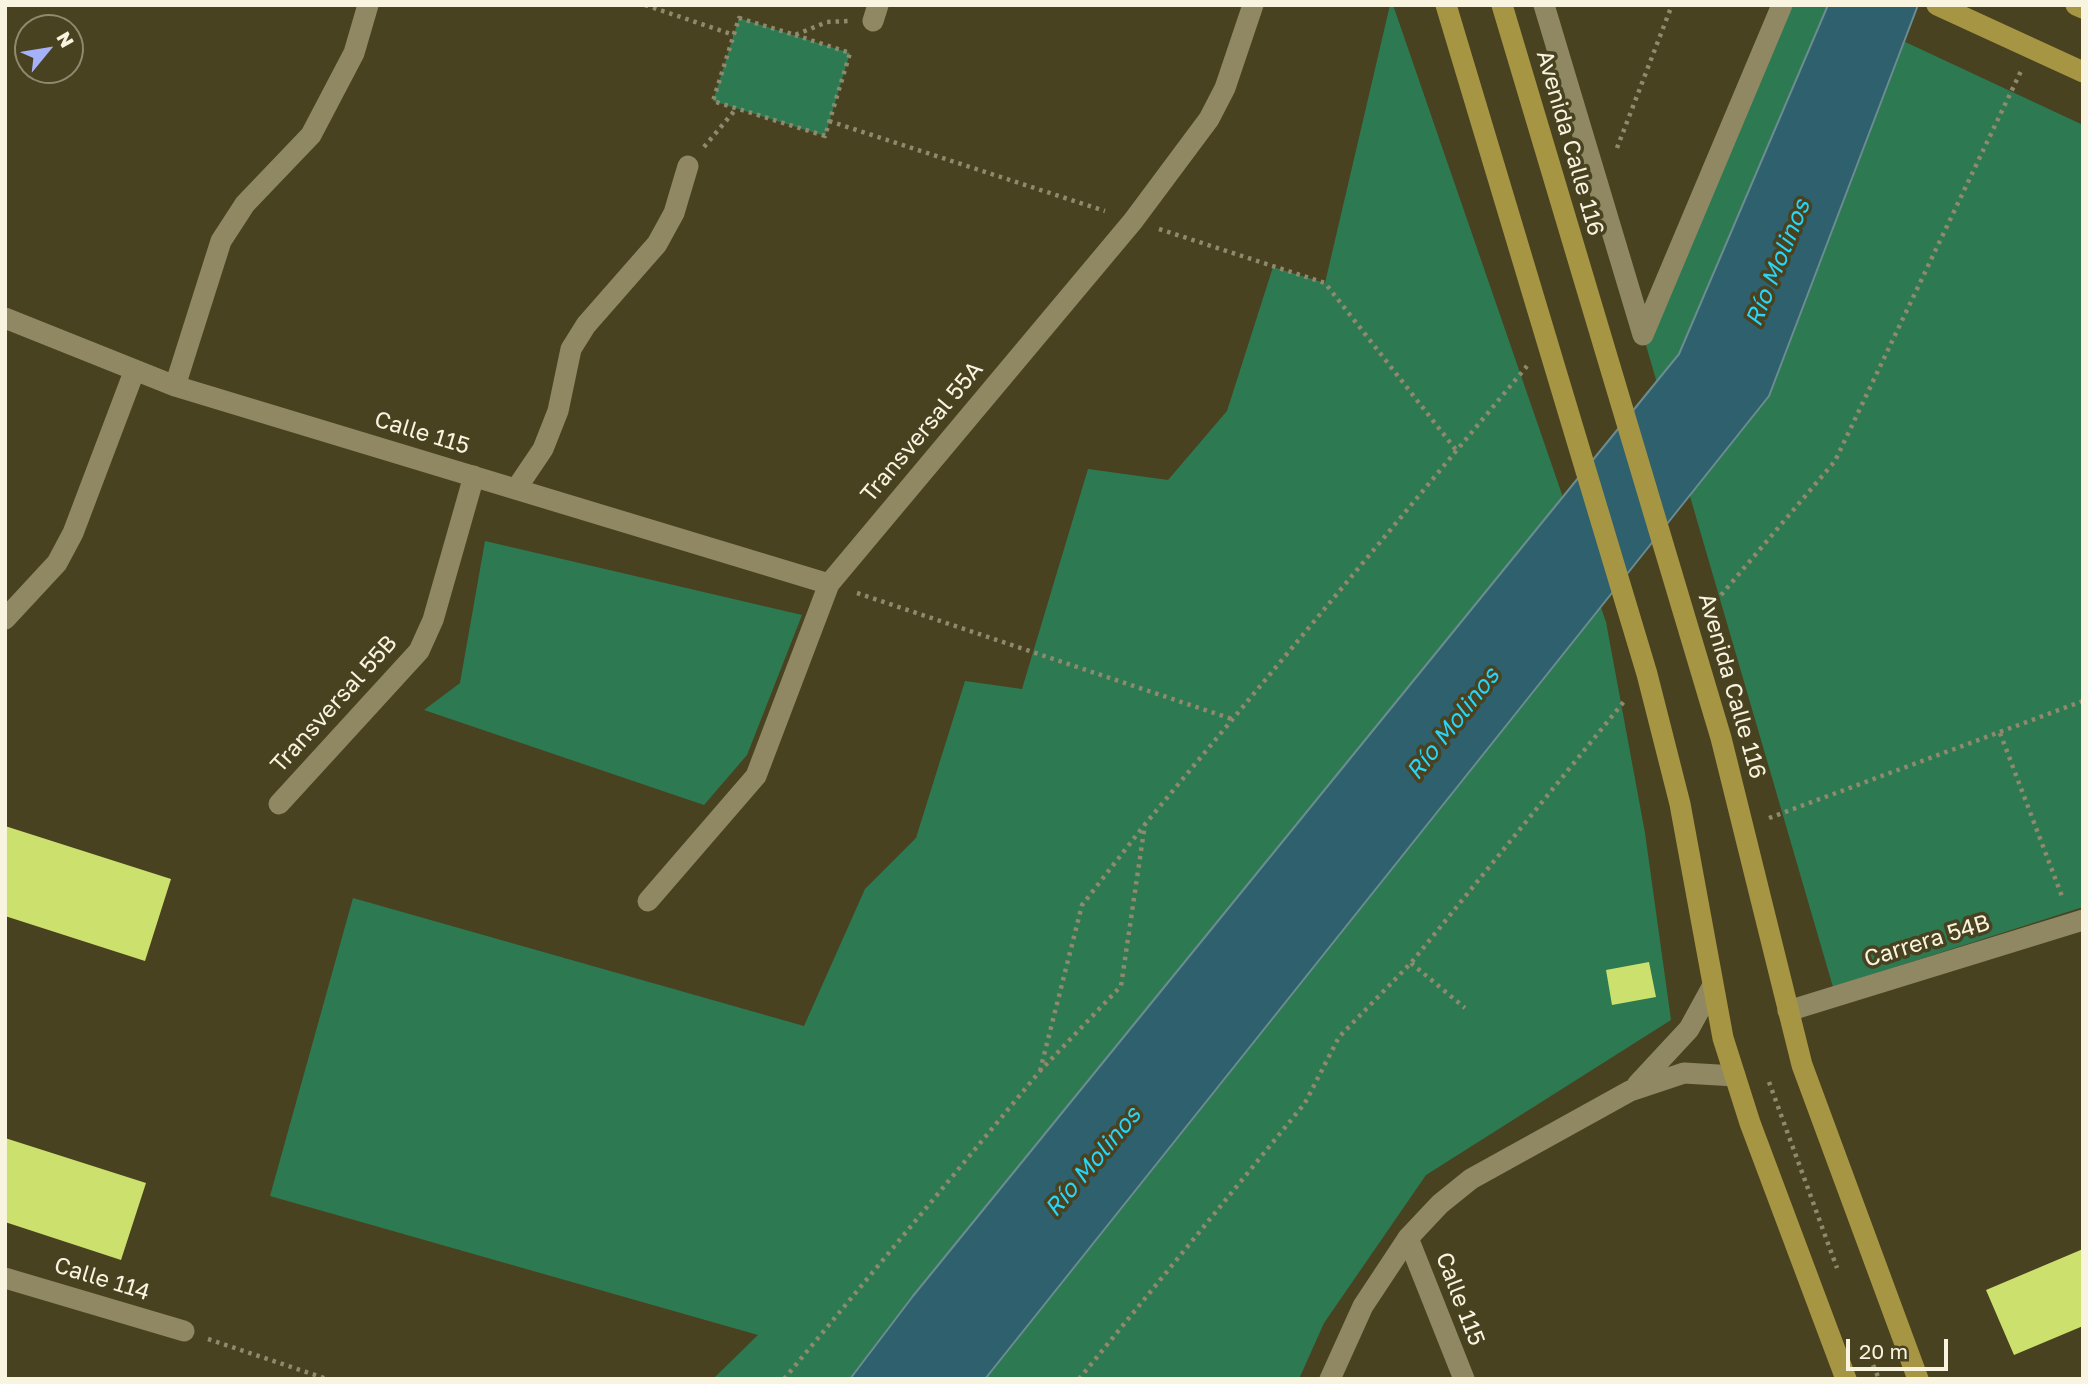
<!DOCTYPE html>
<html>
<head>
<meta charset="utf-8">
<style>
  body { margin:0 }
  #map { position:relative; width:2088px; height:1384px; overflow:hidden; background:#494220; font-family:"Golos Text",sans-serif }
  canvas { display:block }
  .frame { position:absolute; inset:0; border:7px solid #f8f4e0; pointer-events:none }
  .north { position:absolute; left:14px; top:14px; width:70px; height:70px; box-sizing:border-box; background:#494220; border:2px solid #8f896d; border-radius:50%; rotate:60deg; font-size:19px; font-weight:700; line-height:28px; text-align:center; color:#f8f4e0 }
  .north::after { content:''; display:block; margin:auto; width:24px; height:32px; background:#a6b1fc; clip-path:polygon(50% 0,100% 100%,50% 72%,0 100%) }
  .scale { position:absolute; left:1846px; top:1339px; width:102px; height:32px; box-sizing:border-box; border:4px solid #f8f4e0; border-top:0; padding-left:9px; font-size:21px; line-height:24px; white-space:nowrap; color:#f8f4e0; -webkit-text-stroke:5px #494220; paint-order:stroke }
</style>
</head>
<body>
<div id="map">
<canvas width="2088" height="1384"></canvas>
<div class="frame"></div>
<div class="north">N</div>
<div class="scale">20 m</div>
</div>
<script>
const c = document.querySelector('canvas').getContext('2d');
c.lineJoin = 'round';
function paint(path, color) { c.fillStyle = color; c.fill(path, 'evenodd'); }
const shape = rows => new Path2D(rows.map(r => 'M' + r).join(''));
function strokePath(path, color, width, dash) { c.strokeStyle = color; c.lineWidth = width; c.lineCap = dash ? 'butt' : 'round'; c.setLineDash(dash || []); c.stroke(path); }
function drawText(font, color, halo, rows, align = 'center') {
  c.font = font + ' "Golos Text",sans-serif'; c.lineWidth = 7; c.setLineDash([]); c.textBaseline = 'middle'; c.strokeStyle = halo; c.fillStyle = color; for (const [text, x, y, turn = 0] of rows) {
    c.save(); c.translate(x, y); c.rotate((+turn || 0) * Math.PI / 180); c.textAlign = isNaN(turn) ? turn : align; if (halo) c.strokeText(text, 0, 0); c.fillText(text, 0, 0); c.restore();
  }
}
paint(shape([
  [1390,5,1393,5,1606,622,1645,833,1671,1020,1426,1175,1324,1323,1299,1379,713,1379,758,1335,270,1196,353,898,804,1026,865,889,916,838,965,681,1022,689,1088,469,1168,480,1227,411,1273,267,1325,283],
  [1782,5,1826,5,2083,125,2083,907,1833,987,1643,335],
  [739,18,850,53,825,136,713,101],
  [485,541,802,615,747,755,704,805,424,710,460,683]
]), '#2d7a52');
const water = shape([
  [1828,5,1918,5,1769,396,985,1379,850,1379,913,1296,1679,354,1828,5]
]);
paint(water, '#2f606d');
strokePath(water, '#6b8c90', 2);
paint(shape([
  [5,826,171,879,145,961,5,916],
  [1649,962,1656,997,1612,1005,1606,970],
  [5,1138,146,1183,121,1260,5,1222],
  [2083,1249,2083,1326,2014,1355,1986,1290]
]), '#cce06d');
strokePath(shape([
  [645,5,734,35],
  [795,35,850,53,825,136,713,101,739,18,795,35,827,22,848,21],
  [829,121,1105,211],
  [704,147,736,109],
  [1617,148,1672,5],
  [1159,229,1325,283,1456,450],
  [857,593,1232,719],
  [1710,608,1835,461,2021,71],
  [2000,733,2063,899],
  [1769,818,2083,701],
  [1411,963,1465,1008],
  [1040,1071,1082,905,1146,823,1527,366],
  [1769,1082,1837,1268],
  [208,1339,327,1379],
  [1873,1365,1879,1379],
  [784,1379,1040,1071,1121,986,1145,824],
  [1079,1379,1305,1103,1339,1037,1411,963,1626,699]
]), '#8f896d', 4.5, [3.5, 5]);
strokePath(shape([
  [1544,5,1643,335,1782,5]
]), '#908863', 21);
strokePath(shape([
  [873,21,878,5],
  [5,318,175,386,829,584],
  [175,386,221,241,245,204,311,135,354,53,368,5],
  [516,489,543,449,558,411,571,349,586,325,657,244,674,213,688,166],
  [5,619,57,563,73,533,134,372],
  [279,804,419,651,433,620,474,476],
  [648,901,756,776,829,584,1133,221,1209,119,1225,88,1253,5],
  [1788,1011,2083,920],
  [1408,1238,1464,1379],
  [5,1278,184,1331]
]), '#908863', 21);
strokePath(shape([
  [1637,1085,1689,1029,1712,987],
  [1330,1379,1363,1306,1408,1238,1440,1204,1471,1179,1630,1091,1684,1073,1735,1076]
]), '#908863', 21);
strokePath(shape([
  [1446,5,1647,674,1680,804,1723,1038,1750,1123,1846,1379],
  [1502,5,1721,738,1802,1065,1918,1379],
  [1937,5,2083,72],
  [2076,5,2083,8]
]), '#a69543', 21);
drawText('23px', '#f8f4e0', '#494220', [
  ["Avenida Calle 116",1570,143,74],
  ["Transversal 55A",922,432,-50],
  ["Calle 115",422,433,17],
  ["Avenida Calle 116",1732,686,74],
  ["Transversal 55B",334,704,-48],
  ["Carrera 54B",1927,941,-17],
  ["Calle 114",102,1279,17],
  ["Calle 115",1460,1299,69]
]);
drawText('italic 24px', '#28d4f8', '#494220', [
  ["Río Molinos",1778,263,-68],
  ["Río Molinos",1453,724,-52],
  ["Río Molinos",1093,1162,-50]
]);
</script>
</body>
</html>
